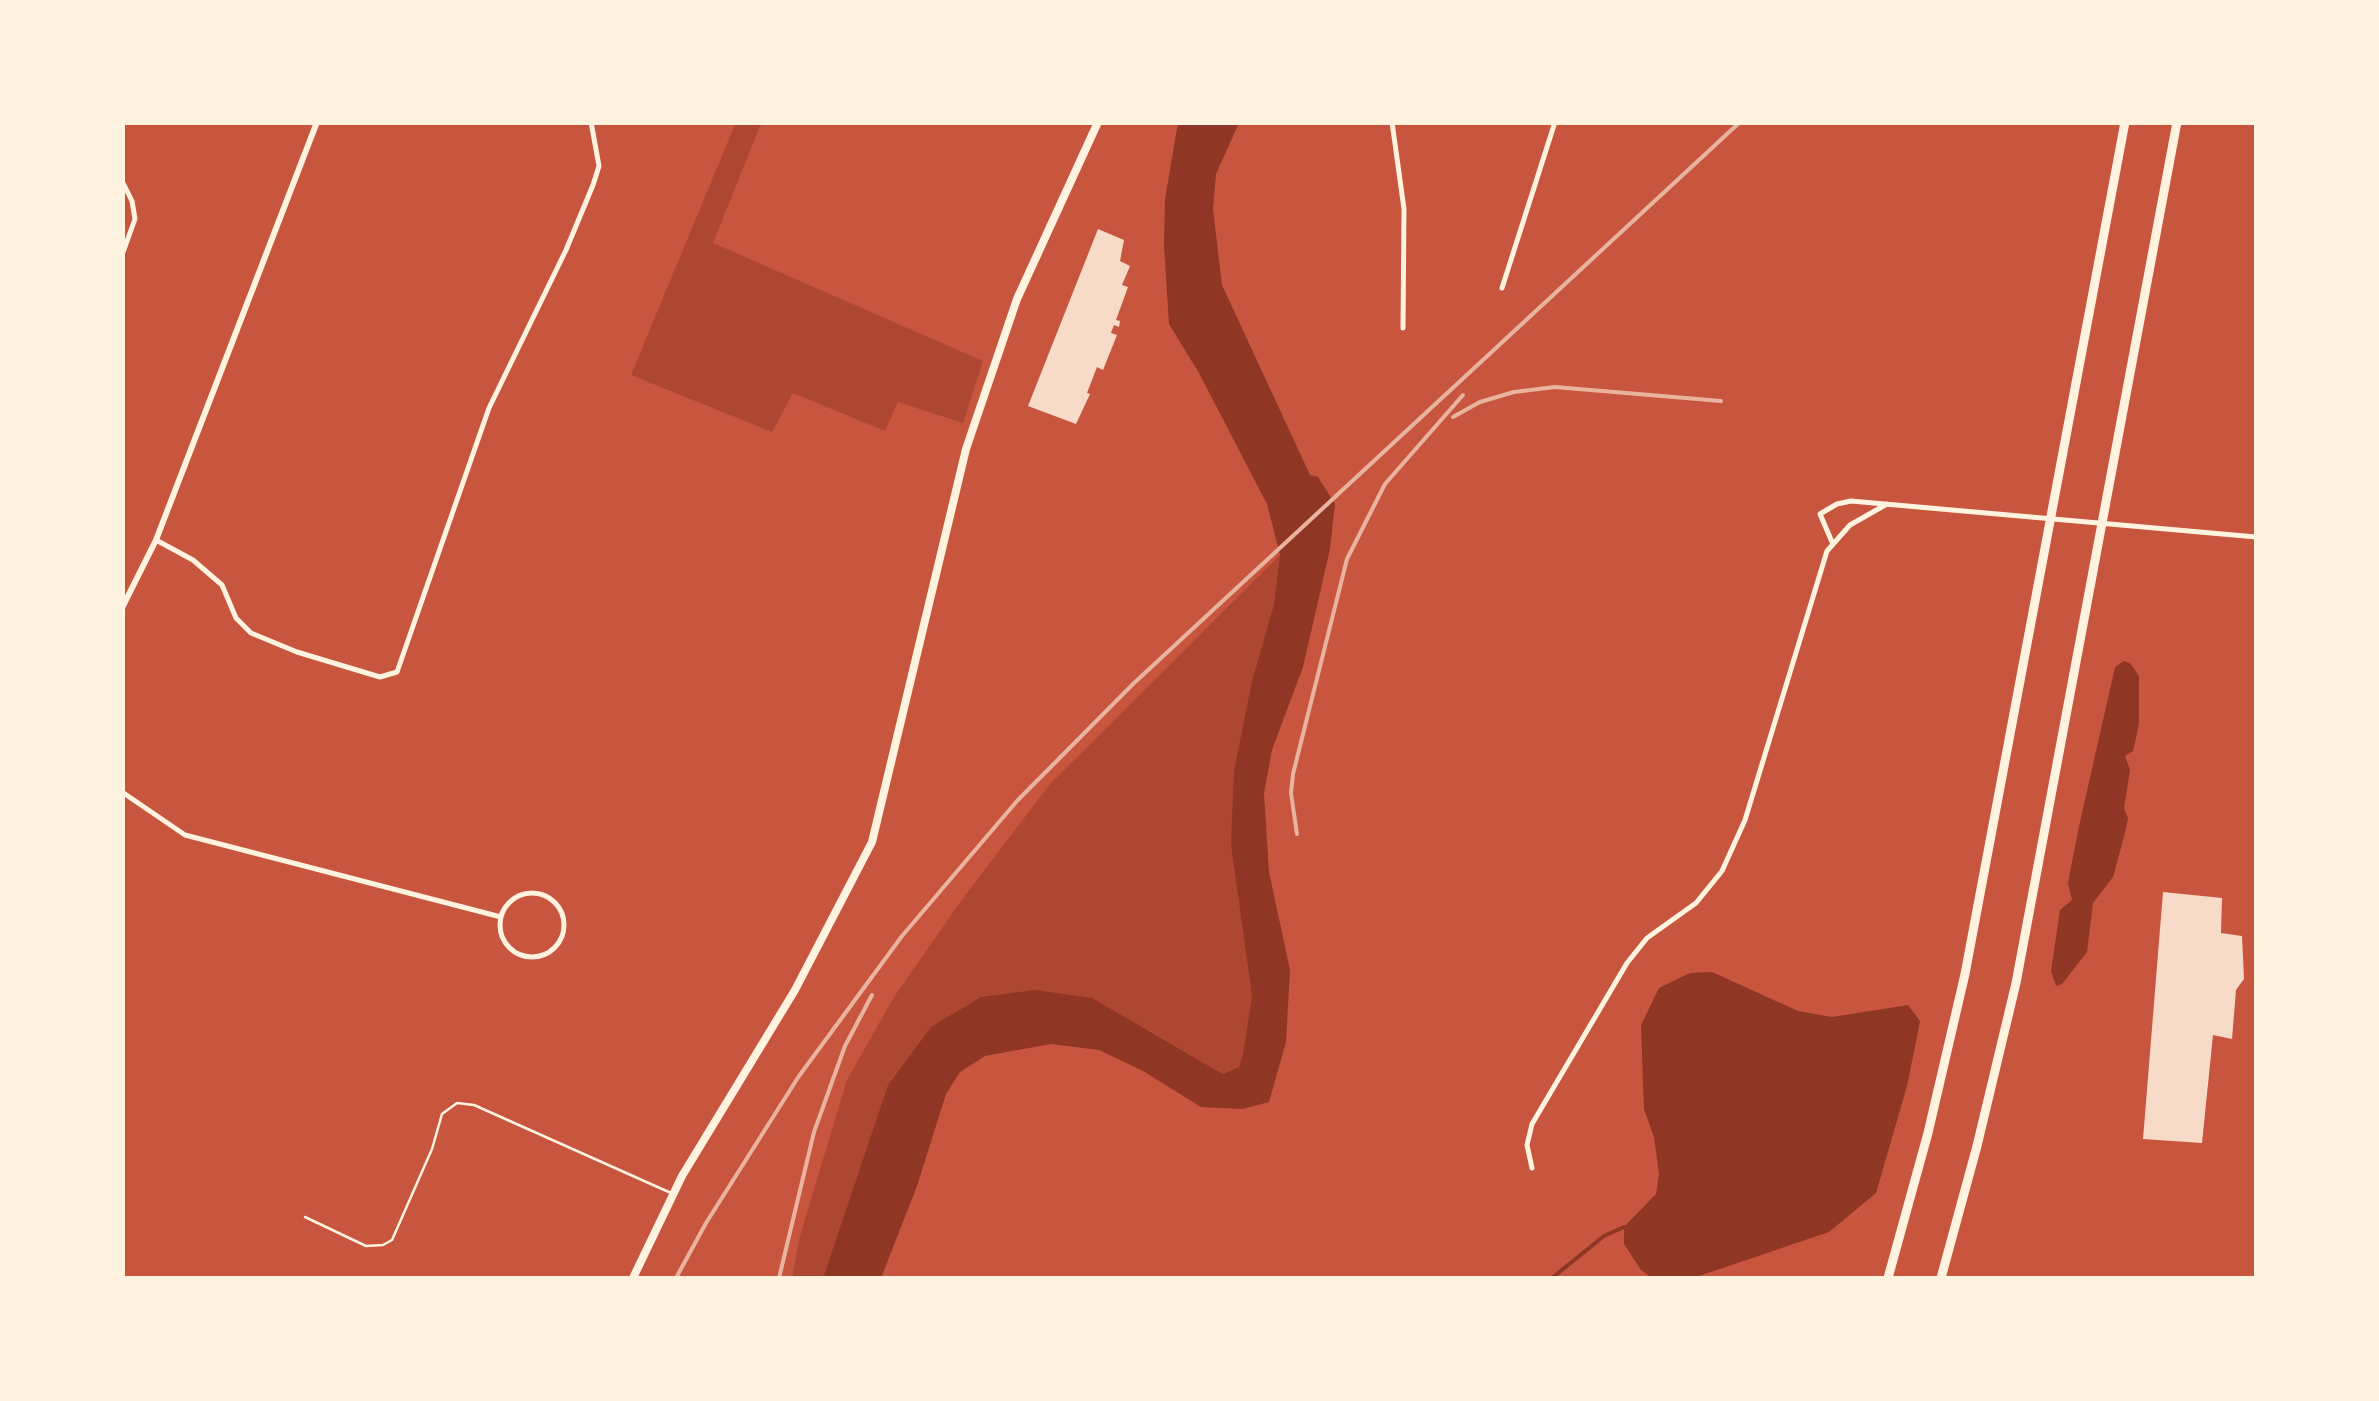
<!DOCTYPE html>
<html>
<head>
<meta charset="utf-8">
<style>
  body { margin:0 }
  #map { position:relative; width:2379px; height:1401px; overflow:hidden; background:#c8553d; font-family:"DejaVu Sans",sans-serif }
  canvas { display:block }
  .frame { position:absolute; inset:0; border:125px solid #fff3e0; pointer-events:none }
</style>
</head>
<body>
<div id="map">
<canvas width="2379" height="1401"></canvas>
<div class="frame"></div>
</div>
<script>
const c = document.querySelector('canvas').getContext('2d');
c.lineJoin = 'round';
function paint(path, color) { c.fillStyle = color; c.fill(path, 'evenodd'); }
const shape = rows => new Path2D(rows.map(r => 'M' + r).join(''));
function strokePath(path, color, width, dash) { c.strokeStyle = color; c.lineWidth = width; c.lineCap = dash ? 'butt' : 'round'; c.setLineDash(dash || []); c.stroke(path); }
paint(shape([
  [736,122,772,123,760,126,713,243,983,361,963,423,898,402,885,431,793,393,772,432,631,375],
  [1280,555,1274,604,1252,681,1231,845,1252,997,1249,1034,1239,1067,1223,1074,1148,1030,931,1027,888,1085,823,1278,792,1278,800,1236,847,1080,894,997,961,901,1050,784]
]), '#ae4732');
paint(shape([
  [1178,123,1239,123,1216,174,1213,209,1222,285,1310,475,1318,477,1335,504,1330,549,1303,667,1272,750,1264,793,1269,872,1290,970,1286,1042,1269,1102,1243,1109,1201,1107,1143,1071,1099,1050,1051,1044,985,1056,960,1072,946,1094,917,1186,881,1278,823,1278,888,1085,931,1027,981,997,1035,990,1092,998,1223,1074,1239,1067,1243,1054,1252,997,1231,845,1234,771,1252,681,1274,604,1280,555,1267,504,1199,373,1169,324,1164,246,1165,199],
  [2124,661,2130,663,2139,676,2139,724,2133,751,2125,756,2130,770,2124,809,2128,818,2126,829,2113,877,2093,903,2087,952,2062,984,2056,986,2051,971,2060,910,2072,900,2068,883,2078,831,2115,667],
  [1712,972,1798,1011,1832,1017,1908,1005,1920,1021,1907,1086,1876,1193,1829,1232,1693,1278,1652,1278,1641,1270,1624,1244,1624,1227,1656,1194,1659,1174,1654,1137,1644,1109,1641,1025,1659,988,1690,973]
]), '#8f3625');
strokePath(shape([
  [1552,1278,1604,1236,1624,1227]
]), '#8f3625', 4);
paint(shape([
  [1098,229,1124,240,1120,261,1130,266,1122,285,1128,287,1116,320,1120,321,1119,327,1114,325,1111,333,1117,335,1103,370,1097,367,1087,393,1090,394,1076,424,1028,406],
  [2163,892,2222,898,2221,933,2242,936,2244,979,2236,990,2232,1039,2213,1035,2202,1143,2143,1139]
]), '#f7dbc8');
strokePath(shape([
  [305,1217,366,1246,383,1245,392,1240,432,1149,442,1114,457,1103,474,1105,671,1193]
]), '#fff3e0', 2.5);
strokePath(shape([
  [1392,122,1404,209,1403,328],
  [122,181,132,201,135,219,122,255],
  [1502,288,1555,122],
  [156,540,193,560,222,585,236,618,251,633,297,652,380,677,397,672,489,408,566,250,593,185,599,166,591,122],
  [1832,542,1820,514,1837,504,1851,501,2256,537],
  [122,792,185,835,501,917],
  '500 925a32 32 0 1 1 64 0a32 32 0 1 1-64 0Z',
  [1532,1168,1527,1145,1532,1124,1627,963,1647,938,1696,903,1722,871,1745,820,1827,551,1850,525,1887,504]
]), '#fff3e0', 5);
strokePath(shape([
  [122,608,156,540,317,122]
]), '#fff3e0', 6);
strokePath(shape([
  [633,1278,682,1176,795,990,872,842,966,449,1017,299,1098,122]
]), '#fff3e0', 8);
strokePath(shape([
  [1888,1278,1928,1133,1965,974,2125,122],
  [1941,1278,1977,1146,2016,983,2177,122]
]), '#fff3e0', 9);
strokePath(shape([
  [1453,417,1480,402,1514,392,1555,387,1721,401],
  [1297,834,1291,793,1293,774,1347,559,1385,484,1463,395],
  [676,1278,706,1223,799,1076,902,936,1017,801,1133,684,1740,122],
  [779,1278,814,1132,845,1046,872,995]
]), '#e9b49f', 4);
</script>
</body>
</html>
